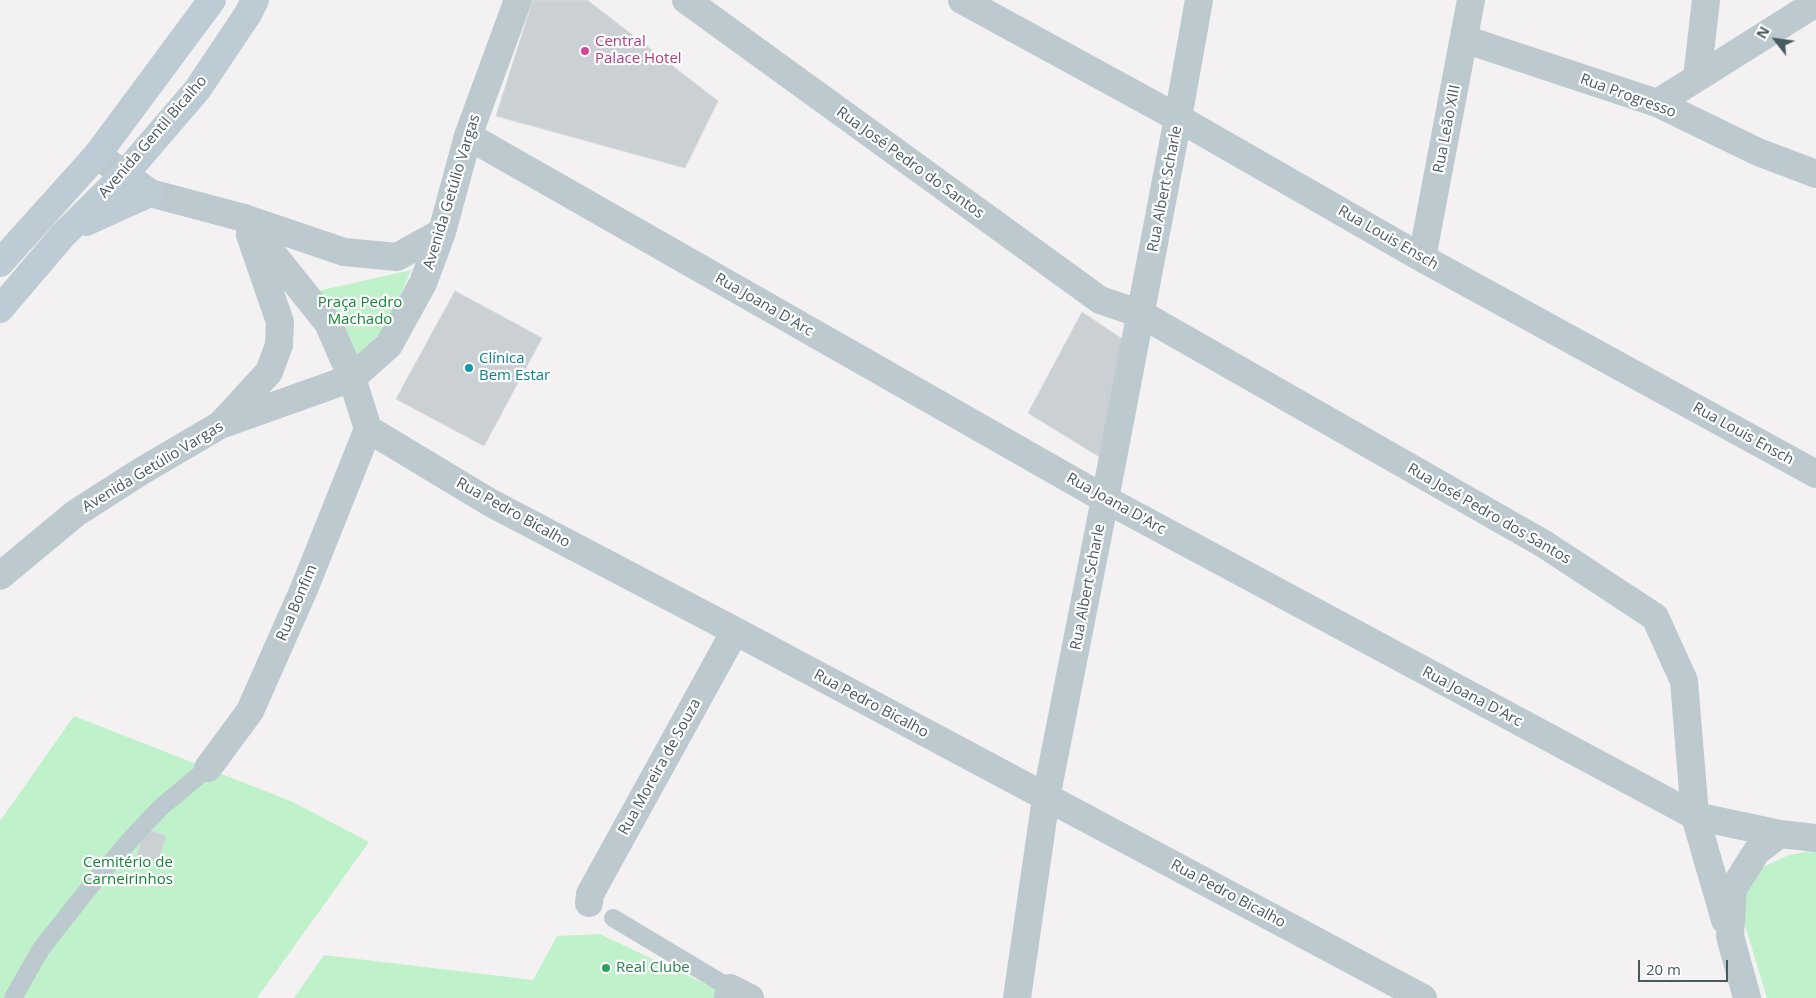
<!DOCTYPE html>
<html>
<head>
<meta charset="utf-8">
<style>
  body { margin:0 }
  #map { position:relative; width:1816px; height:998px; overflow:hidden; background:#f4f1f2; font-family:"Open Sans",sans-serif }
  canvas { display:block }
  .north { position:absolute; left:1751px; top:15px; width:50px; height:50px; -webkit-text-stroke:4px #fff; paint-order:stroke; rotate:300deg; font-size:14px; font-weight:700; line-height:20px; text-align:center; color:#485960 }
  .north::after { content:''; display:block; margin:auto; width:18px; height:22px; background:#485960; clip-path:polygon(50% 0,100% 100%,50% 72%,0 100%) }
  .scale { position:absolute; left:1638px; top:960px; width:90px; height:22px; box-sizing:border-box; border:2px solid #485960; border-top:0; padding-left:6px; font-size:15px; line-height:18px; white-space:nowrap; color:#485960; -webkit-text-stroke:4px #fff; paint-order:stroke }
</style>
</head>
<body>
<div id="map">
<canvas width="1816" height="998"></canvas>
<div class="north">N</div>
<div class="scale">20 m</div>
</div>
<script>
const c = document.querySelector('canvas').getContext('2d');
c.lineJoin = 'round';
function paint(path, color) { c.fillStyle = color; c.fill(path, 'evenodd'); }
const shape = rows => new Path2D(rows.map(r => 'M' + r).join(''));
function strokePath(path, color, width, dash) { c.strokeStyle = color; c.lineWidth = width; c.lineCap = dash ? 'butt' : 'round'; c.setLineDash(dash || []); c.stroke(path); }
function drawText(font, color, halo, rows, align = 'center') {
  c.font = font + ' "Open Sans",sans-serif'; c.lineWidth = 4.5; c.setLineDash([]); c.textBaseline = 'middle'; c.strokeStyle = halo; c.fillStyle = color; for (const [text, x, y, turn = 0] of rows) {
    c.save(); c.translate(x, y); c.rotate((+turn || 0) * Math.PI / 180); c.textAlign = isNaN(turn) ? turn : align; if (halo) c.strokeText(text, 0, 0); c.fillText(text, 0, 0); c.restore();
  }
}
paint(shape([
  [411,270,388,324,352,365,318,291],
  [74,716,293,802,369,842,257,998,0,998,0,821],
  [1810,851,1816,852,1816,998,1767,998,1742,916,1746,895,1761,868,1789,855],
  [600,934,720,991,719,998,294,998,324,955,533,980,557,936]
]), '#bff2ca');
const building = shape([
  [533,0,587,0,718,101,685,168,496,116,533,0],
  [455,291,542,338,484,446,396,399,455,291],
  [1082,312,1124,340,1103,459,1028,413,1082,312],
  [145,829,166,836,158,861,137,855,145,829]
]);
paint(building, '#cbd0d4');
strokePath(building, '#d5d9dd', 1);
strokePath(shape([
  [613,918,730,988],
  [13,998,41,949,93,883,131,839,160,808,208,768]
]), '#bcc9ce', 18);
strokePath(shape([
  [686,0,1100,300,1141,314,1544,544,1655,617,1684,681,1695,816],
  [962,0,1178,118,1422,258,1816,474],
  [1464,39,1657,103,1758,152,1816,174],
  [1697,78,1816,3],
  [1657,103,1697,78,1706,0],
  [1422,258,1471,0],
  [208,768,250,711,304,589,368,429],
  [589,903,590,894,735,631],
  [728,998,730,988,750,998],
  [1017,998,1046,798,1105,499,1178,118,1199,0]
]), '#bcc9ce', 28);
strokePath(shape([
  [468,136,1105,499,1695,816,1780,834],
  [97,155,150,193,244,218,344,252,397,257,442,232],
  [244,218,328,323,352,378,368,429,491,503,735,631,1423,998],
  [223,422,269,372,279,345,280,322,250,235],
  [0,576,76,513,140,472,220,425,352,378,389,345,423,283,442,232,468,136,518,0],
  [1695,816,1725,920],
  [1747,998,1730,936,1733,889,1757,851,1780,834,1816,838]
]), '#bcc9ce', 28);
strokePath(shape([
  [86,222,150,193],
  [0,263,97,155,212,0],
  [0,309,63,235,124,175,197,90,248,14,255,0]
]), '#bdccd4', 28);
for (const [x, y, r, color] of [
  [585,51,5,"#d1479c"],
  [469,368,5,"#0f9aa8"],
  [606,968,5,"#2e9e5b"]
]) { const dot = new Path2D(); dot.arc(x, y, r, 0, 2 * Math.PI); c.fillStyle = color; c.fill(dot); strokePath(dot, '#fff', 2); }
drawText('15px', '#b23c85', '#fff', [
  ["Central",595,42],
  ["Palace Hotel",595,59]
], 'left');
drawText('15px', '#485960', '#fff', [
  ["Rua Progresso",1628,96,20],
  ["Rua Leão XIII",1447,129,-79],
  ["Avenida Gentil Bicalho",153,137,-49],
  ["Rua José Pedro do Santos",910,163,36],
  ["Rua Albert Scharle",1165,189,-79],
  ["Avenida Getúlio Vargas",452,192,-73],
  ["Rua Louis Ensch",1388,238,30],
  ["Rua Joana D'Arc",764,305,30],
  ["Rua Louis Ensch",1743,434,29],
  ["Avenida Getúlio Vargas",153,467,-31],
  ["Rua Joana D'Arc",1116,504,29],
  ["Rua Pedro Bicalho",513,513,29],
  ["Rua José Pedro dos Santos",1489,514,30],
  ["Rua Albert Scharle",1088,587,-79],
  ["Rua Bonfim",297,603,-67],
  ["Rua Joana D'Arc",1472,697,28],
  ["Rua Pedro Bicalho",871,704,28],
  ["Rua Moreira de Souza",660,767,-61],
  ["Rua Pedro Bicalho",1228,894,28]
]);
drawText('15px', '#138738', '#fff', [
  ["Praça Pedro",360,303],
  ["Machado",360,320],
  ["Cemitério de",128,863],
  ["Carneirinhos",128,880]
]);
drawText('15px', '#0d838f', '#fff', [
  ["Clínica",479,359],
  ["Bem Estar",479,376]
], 'left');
drawText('15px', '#27864d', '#fff', [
  ["Real Clube",616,968]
], 'left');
</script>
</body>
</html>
